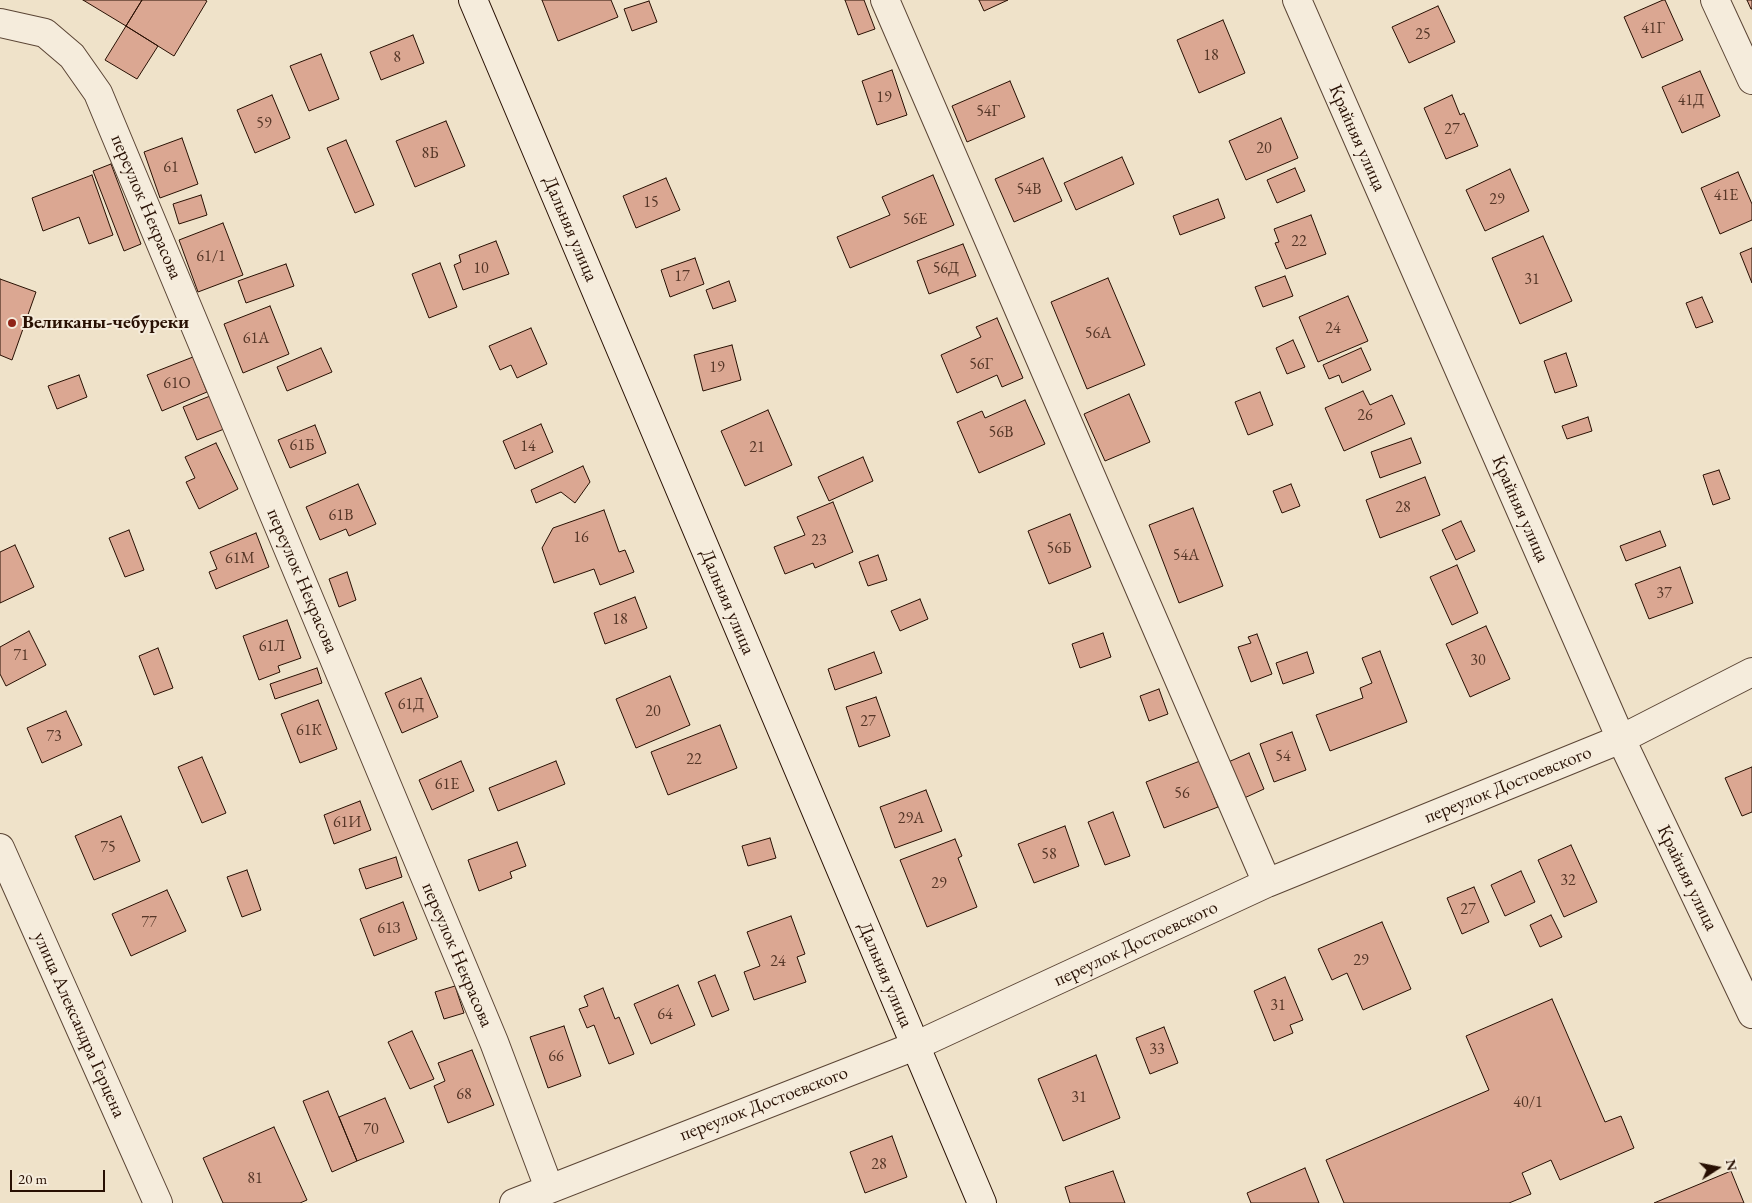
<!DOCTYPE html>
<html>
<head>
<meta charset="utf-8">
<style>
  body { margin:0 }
  #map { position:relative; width:1752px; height:1203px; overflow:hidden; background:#efe2c9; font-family:"EB Garamond",serif }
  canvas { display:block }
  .north { position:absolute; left:1692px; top:1143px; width:50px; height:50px; -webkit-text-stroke:4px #f5ecdc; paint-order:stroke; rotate:79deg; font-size:14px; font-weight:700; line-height:20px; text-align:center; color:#281003 }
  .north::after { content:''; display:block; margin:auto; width:18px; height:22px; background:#281003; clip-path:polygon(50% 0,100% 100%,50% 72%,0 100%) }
  .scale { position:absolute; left:10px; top:1170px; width:95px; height:22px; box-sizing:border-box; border:2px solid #281003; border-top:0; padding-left:6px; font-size:15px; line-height:18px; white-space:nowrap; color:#281003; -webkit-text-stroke:4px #f5ecdc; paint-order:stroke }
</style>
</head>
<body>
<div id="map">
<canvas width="1752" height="1203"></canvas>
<div class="north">N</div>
<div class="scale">20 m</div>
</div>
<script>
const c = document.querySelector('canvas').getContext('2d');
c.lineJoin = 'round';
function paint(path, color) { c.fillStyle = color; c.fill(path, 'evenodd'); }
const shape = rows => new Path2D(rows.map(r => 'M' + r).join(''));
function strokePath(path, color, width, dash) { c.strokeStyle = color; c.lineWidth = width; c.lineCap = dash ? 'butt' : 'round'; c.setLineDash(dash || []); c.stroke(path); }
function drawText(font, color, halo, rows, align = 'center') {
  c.font = font + ' "EB Garamond",serif'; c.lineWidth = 4; c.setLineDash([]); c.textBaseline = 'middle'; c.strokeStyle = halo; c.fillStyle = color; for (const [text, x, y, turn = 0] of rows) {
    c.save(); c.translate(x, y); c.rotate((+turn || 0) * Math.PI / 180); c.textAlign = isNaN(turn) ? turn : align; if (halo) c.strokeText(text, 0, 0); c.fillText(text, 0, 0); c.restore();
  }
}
const building = shape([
  [83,0,142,0,126,26,83,0],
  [142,0,205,0,207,1,174,56,126,26,142,0],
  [542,0,611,0,618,17,558,41,542,0],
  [845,0,864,0,875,29,858,35,845,0],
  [979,0,1008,0,984,11,979,0],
  [1663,0,1665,0,1683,40,1642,58,1624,17,1663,0],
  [1747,0,1752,0,1752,9,1751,9,1747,0],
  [649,1,657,22,632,31,624,9,649,1],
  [1438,6,1455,42,1409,63,1392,27,1438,6],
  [1223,20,1245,73,1199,93,1177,40,1223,20],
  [126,26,158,46,137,79,105,60,126,26],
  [413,35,424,63,381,80,370,52,413,35],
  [321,54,339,99,309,111,290,66,321,54],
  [892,70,907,115,877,125,862,81,892,70],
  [1700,71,1720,116,1682,133,1662,87,1700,71],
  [1010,81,1025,117,967,142,952,106,1010,81],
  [272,95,290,138,255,153,237,110,272,95],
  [1452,95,1460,115,1464,113,1478,146,1446,159,1424,108,1452,95],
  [1281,118,1298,158,1246,180,1229,141,1281,118],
  [446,121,465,166,415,187,396,141,446,121],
  [182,138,198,184,160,198,144,152,182,138],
  [346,140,374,205,355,213,327,148,346,140],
  [1122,157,1134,184,1076,210,1064,183,1122,157],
  [1043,158,1062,201,1014,222,995,179,1043,158],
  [111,164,141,244,124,251,93,171,111,164],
  [1295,168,1305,191,1277,203,1267,180,1295,168],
  [1510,169,1529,211,1485,231,1466,190,1510,169],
  [1738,172,1752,204,1752,220,1720,234,1701,188,1738,172],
  [92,175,113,235,89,244,79,217,43,231,32,198,92,175],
  [933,175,954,225,850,268,837,237,890,215,882,197,933,175],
  [666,178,680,210,636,228,623,196,666,178],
  [201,195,207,215,179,224,173,204,201,195],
  [1218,199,1225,218,1180,235,1173,216,1218,199],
  [1311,215,1326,254,1286,269,1275,243,1279,242,1274,229,1311,215],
  [223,223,243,275,198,292,179,240,223,223],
  [1543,236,1572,301,1520,324,1492,258,1543,236],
  [496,241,509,274,463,290,454,265,461,262,459,255,496,241],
  [963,244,976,276,929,294,917,261,963,244],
  [1752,248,1752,283,1740,253,1752,248],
  [695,258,704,284,670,297,661,270,695,258],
  [440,263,457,307,429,318,412,274,440,263],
  [286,264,294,286,246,303,238,281,286,264],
  [1285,276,1293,296,1263,307,1255,287,1285,276],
  [1108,278,1145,365,1087,389,1051,302,1108,278],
  [0,279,36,292,12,360,0,355,0,279],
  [729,281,736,301,713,309,706,290,729,281],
  [1348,296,1368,341,1318,362,1299,317,1348,296],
  [1702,297,1713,322,1696,328,1686,303,1702,297],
  [270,306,289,354,243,373,224,324,270,306],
  [997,318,1023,378,1002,387,997,375,957,393,941,355,981,337,976,327,997,318],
  [531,328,547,364,517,378,511,365,500,370,489,346,531,328],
  [1293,340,1305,367,1287,374,1276,348,1293,340],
  [732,345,741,380,703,391,694,355,732,345],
  [321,348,332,372,287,391,277,367,321,348],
  [1361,348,1371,370,1342,383,1339,375,1329,379,1323,365,1361,348],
  [1566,353,1577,386,1555,393,1544,361,1566,353],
  [193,357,207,392,162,411,147,375,193,357],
  [79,375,87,397,57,409,48,386,79,375],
  [1363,391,1370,405,1392,395,1405,424,1344,451,1325,408,1363,391],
  [1260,392,1273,425,1248,435,1235,402,1260,392],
  [1129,394,1150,442,1105,461,1084,414,1129,394],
  [210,396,224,429,197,440,183,407,210,396],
  [1025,400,1045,444,979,473,957,422,982,411,985,418,1025,400],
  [768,410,792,465,745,486,721,431,768,410],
  [1588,417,1592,431,1567,439,1562,426,1588,417],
  [541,424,553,452,515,469,503,441,541,424],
  [315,425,326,453,290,468,278,440,315,425],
  [1411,438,1421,463,1380,478,1371,452,1411,438],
  [216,443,238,489,199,509,186,482,195,478,185,457,216,443],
  [863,457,873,481,829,501,818,477,863,457],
  [583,466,590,482,575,503,561,492,536,503,531,490,583,466],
  [1719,470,1730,499,1713,505,1703,475,1719,470],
  [1425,477,1440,515,1380,538,1366,500,1425,477],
  [358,484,376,524,349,536,346,529,320,540,306,507,358,484],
  [1291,484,1300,506,1282,513,1273,491,1291,484],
  [833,502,853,552,815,568,813,563,785,574,774,547,805,535,797,517,833,502],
  [1193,508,1223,586,1179,603,1149,525,1193,508],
  [604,510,619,552,625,550,634,572,600,585,594,569,554,583,542,548,553,528,604,510],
  [1070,514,1091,567,1049,584,1028,531,1070,514],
  [1461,521,1475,551,1456,560,1442,530,1461,521],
  [129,530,144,570,125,577,109,538,129,530],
  [1660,531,1666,546,1626,561,1620,546,1660,531],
  [256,533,269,567,216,589,209,572,217,569,210,552,256,533],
  [15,545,34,587,0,603,0,552,15,545],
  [878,555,887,580,868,586,859,562,878,555],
  [1457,565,1478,613,1452,625,1430,577,1457,565],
  [1680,567,1693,603,1649,619,1635,584,1680,567],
  [347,572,356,600,339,607,329,579,347,572],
  [635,597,647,628,605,644,594,613,635,597],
  [920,599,928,619,900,631,891,611,920,599],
  [287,620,301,658,278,666,280,672,259,680,243,636,287,620],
  [1486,626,1510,679,1470,697,1446,644,1486,626],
  [29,631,46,665,6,686,0,674,0,647,29,631],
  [1103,633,1111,657,1080,668,1072,644,1103,633],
  [1257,634,1272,674,1251,682,1238,647,1251,643,1248,637,1257,634],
  [158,648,173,688,154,695,139,656,158,648],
  [1380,651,1407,722,1330,751,1316,715,1363,698,1360,688,1372,683,1362,658,1380,651],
  [874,652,882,673,835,690,828,669,874,652],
  [1307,652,1314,673,1283,684,1276,663,1307,652],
  [317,668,322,683,275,699,270,684,317,668],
  [670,676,690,725,636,748,616,699,670,676],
  [421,678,438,717,402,733,385,693,421,678],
  [1159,689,1168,714,1149,721,1140,696,1159,689],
  [876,697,890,736,859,747,846,707,876,697],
  [318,700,337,749,300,763,281,714,318,700],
  [66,711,82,745,42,763,27,728,66,711],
  [720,725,737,768,668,795,651,752,720,725],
  [1292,732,1306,770,1274,782,1260,744,1292,732],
  [1249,753,1264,789,1242,799,1226,763,1249,753],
  [202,757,226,813,202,823,178,767,202,757],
  [461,761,474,791,432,810,419,780,461,761],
  [556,761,565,784,498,811,489,788,556,761],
  [1200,761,1218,807,1164,828,1146,782,1200,761],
  [1752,767,1752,812,1742,816,1725,778,1752,767],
  [926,790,942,831,895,848,880,807,926,790],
  [360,801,371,830,334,844,324,815,360,801],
  [1113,812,1130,856,1105,865,1088,822,1113,812],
  [121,816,140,861,94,880,75,836,121,816],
  [1065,826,1079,866,1034,883,1018,844,1065,826],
  [770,838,776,858,748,866,742,846,770,838],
  [955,839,962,856,958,858,977,907,927,927,900,860,955,839],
  [517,842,526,866,510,872,512,878,479,891,468,860,517,842],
  [1571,845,1597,902,1564,917,1538,860,1571,845],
  [396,857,402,877,366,889,359,869,396,857],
  [247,870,261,910,242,917,227,877,247,870],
  [1521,871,1535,902,1505,916,1491,885,1521,871],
  [1474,887,1489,922,1462,934,1447,898,1474,887],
  [167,890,186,931,131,956,112,914,167,890],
  [403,902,417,939,374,956,360,919,403,902],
  [1551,915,1562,937,1540,947,1530,925,1551,915],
  [791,916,805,954,797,957,806,982,754,1000,744,972,760,966,747,932,791,916],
  [1382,922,1411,989,1363,1010,1347,973,1332,980,1318,949,1382,922],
  [715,975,729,1010,712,1017,698,982,715,975],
  [1285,977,1303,1020,1290,1025,1293,1033,1274,1041,1254,991,1285,977],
  [678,985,695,1025,651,1044,634,1004,678,985],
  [455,986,464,1013,444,1019,435,992,455,986],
  [603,988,615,1019,619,1017,634,1054,609,1064,594,1025,587,1028,579,1009,588,1006,584,996,603,988],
  [1552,999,1605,1122,1621,1116,1634,1148,1560,1180,1551,1160,1522,1173,1531,1194,1509,1203,1344,1203,1326,1160,1489,1090,1466,1036,1552,999],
  [564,1026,581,1076,548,1088,530,1037,564,1026],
  [1164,1027,1178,1063,1150,1074,1136,1038,1164,1027],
  [412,1031,434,1079,410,1089,388,1042,412,1031],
  [472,1050,494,1105,448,1123,434,1086,445,1081,438,1063,472,1050],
  [1096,1055,1120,1118,1063,1141,1038,1079,1096,1055],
  [328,1091,357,1161,332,1172,303,1101,328,1091],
  [385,1098,404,1142,357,1161,339,1117,385,1098],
  [274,1127,307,1200,300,1203,223,1203,203,1158,274,1127],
  [892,1136,907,1177,865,1193,850,1152,892,1136],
  [1305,1168,1319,1203,1251,1203,1247,1193,1305,1168],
  [1113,1171,1125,1203,1070,1203,1065,1187,1113,1171],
  [1731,1171,1744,1203,1654,1203,1731,1171]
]);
paint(building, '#dba792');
strokePath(building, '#281003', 1);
const street = shape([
  [885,0,1267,883],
  [1297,0,1621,739,1752,1014],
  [1715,0,1752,80],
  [0,23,45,33,72,56,98,93,494,1042,549,1188],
  [0,848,158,1203],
  [514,1203,915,1046,1267,883,1621,739,1752,672]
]);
const secondary = shape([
  [473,0,982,1203]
]);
strokePath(street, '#5a4434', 30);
strokePath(secondary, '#281003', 30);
strokePath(street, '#f5ecdc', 28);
strokePath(secondary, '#f5ecdc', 28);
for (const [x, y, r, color] of [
  [12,323,5,"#8f2418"]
]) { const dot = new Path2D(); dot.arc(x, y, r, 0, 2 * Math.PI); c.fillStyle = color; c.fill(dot); strokePath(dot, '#f5ecdc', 2); }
drawText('16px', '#553627', null, [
  ["41Г",1653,29],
  ["25",1423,35],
  ["18",1211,56],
  ["8",397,58],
  ["19",884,98],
  ["41Д",1691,101],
  ["54Г",988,112],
  ["59",264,124],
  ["27",1452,130],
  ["20",1264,149],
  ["8Б",430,154],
  ["61",171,168],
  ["54В",1029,190],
  ["41Е",1726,196],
  ["29",1497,200],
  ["15",651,203],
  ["56Е",915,220],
  ["22",1299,242],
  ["61/1",211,257],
  ["10",481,269],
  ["56Д",946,269],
  ["17",682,277],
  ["31",1532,280],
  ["24",1333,329],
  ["56А",1098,334],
  ["61А",256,339],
  ["56Г",981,365],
  ["19",717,368],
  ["61О",177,384],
  ["26",1365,416],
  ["56В",1001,433],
  ["61Б",302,446],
  ["14",528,447],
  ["21",757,448],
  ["28",1403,508],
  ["61В",341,516],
  ["16",581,538],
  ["23",819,541],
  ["56Б",1059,549],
  ["54А",1186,556],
  ["61М",240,559],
  ["37",1664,594],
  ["18",620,620],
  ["61Л",272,647],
  ["71",21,656],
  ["30",1478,661],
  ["61Д",411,705],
  ["20",653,712],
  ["27",868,722],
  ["61К",309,731],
  ["73",54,737],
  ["54",1283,757],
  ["22",694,760],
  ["61Е",447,785],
  ["56",1182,794],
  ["29А",911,819],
  ["61И",347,823],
  ["75",108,848],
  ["58",1049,855],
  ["32",1568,881],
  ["29",939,884],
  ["27",1468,910],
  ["77",149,923],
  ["61З",389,929],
  ["29",1361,961],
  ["24",778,962],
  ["31",1278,1006],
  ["64",665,1015],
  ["33",1157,1050],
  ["66",556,1057],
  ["68",464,1095],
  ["31",1079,1098],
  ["40/1",1528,1103],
  ["70",371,1130],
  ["28",879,1165],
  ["81",255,1179]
]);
drawText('19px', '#281003', '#f5ecdc', [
  ["Крайняя улица",1357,138,66],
  ["переулок Некрасова",146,207,67],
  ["Дальняя улица",570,229,67],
  ["Крайняя улица",1520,509,66],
  ["переулок Некрасова",302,581,67],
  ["Дальняя улица",727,602,67],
  ["переулок Достоевского",1508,785,-22],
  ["Крайняя улица",1687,878,64],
  ["переулок Достоевского",1136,944,-25],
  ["переулок Некрасова",457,955,67],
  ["Дальняя улица",885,975,67],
  ["улица Александра Герцена",79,1025,66],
  ["переулок Достоевского",764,1104,-21]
]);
drawText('bold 19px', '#281003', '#f5ecdc', [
  ["Великаны-чебуреки",22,323]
], 'left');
</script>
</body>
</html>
